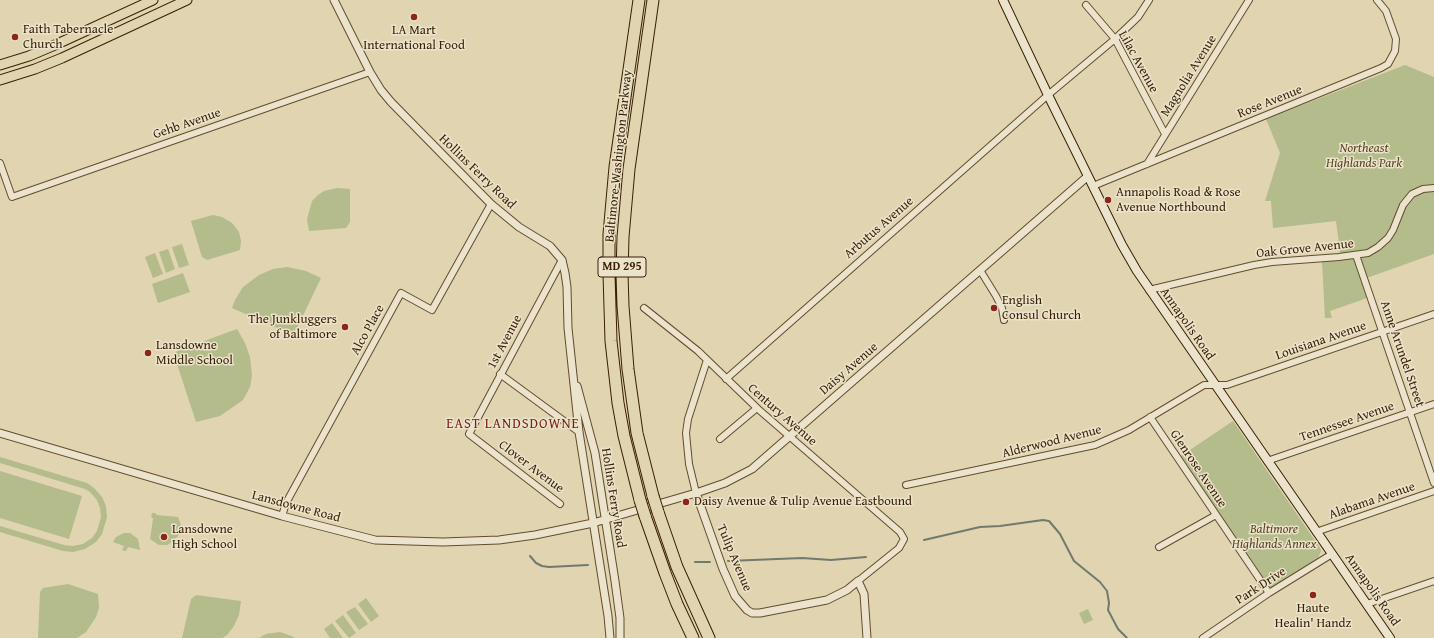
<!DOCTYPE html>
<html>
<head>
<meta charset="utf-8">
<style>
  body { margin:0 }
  canvas { display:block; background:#e0d4b1 }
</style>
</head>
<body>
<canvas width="1434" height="638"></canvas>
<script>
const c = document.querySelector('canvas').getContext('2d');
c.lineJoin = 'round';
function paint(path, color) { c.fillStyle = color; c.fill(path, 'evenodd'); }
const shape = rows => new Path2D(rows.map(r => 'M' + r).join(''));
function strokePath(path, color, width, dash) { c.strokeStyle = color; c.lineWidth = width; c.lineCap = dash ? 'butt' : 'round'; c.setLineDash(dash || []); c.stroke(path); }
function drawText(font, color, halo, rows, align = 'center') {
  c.font = font + ' "Gentium Book Plus",serif'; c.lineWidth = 3; c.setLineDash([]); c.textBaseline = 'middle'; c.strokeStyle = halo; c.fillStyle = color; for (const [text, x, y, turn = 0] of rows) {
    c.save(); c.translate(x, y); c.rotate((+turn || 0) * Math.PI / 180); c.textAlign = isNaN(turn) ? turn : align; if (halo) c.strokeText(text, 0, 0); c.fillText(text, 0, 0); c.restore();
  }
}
paint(shape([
  [1405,65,1434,77,1434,254,1361,280,1367,298,1330,311,1332,318,1325,318,1322,262,1341,260,1336,221,1273,228,1271,201,1265,201,1280,153,1266,119],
  [337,188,350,189,350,222,346,228,309,231,307,219,312,201,318,195,324,191],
  [213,215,222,217,232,223,239,232,241,241,240,250,207,260,202,257,191,221],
  [182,244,189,265,179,268,172,247],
  [168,249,175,269,166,273,159,252],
  [155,253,163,274,153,278,145,257],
  [287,267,306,271,321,278,296,330,289,333,232,308,235,300,243,287,259,275,273,269],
  [183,273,190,292,158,303,152,284],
  [237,329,245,343,250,357,252,376,250,387,243,400,220,416,196,422,174,355,177,351],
  [1233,421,1320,548,1321,551,1318,558,1273,587,1270,587,1267,585,1181,456],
  [0,457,77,480,87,483,94,488,102,497,106,506,107,517,102,534,96,542,85,549,73,552,63,551,0,532,0,526,64,545,73,546,83,544,92,538,97,531,101,517,100,508,97,500,90,492,85,489,0,463],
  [0,471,82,496,69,539,0,518],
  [152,513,155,513,157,515,178,517,181,525,181,530,178,536,172,542,167,545,159,545,150,539,153,519,151,516],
  [124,533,130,533,138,539,140,550,128,547,126,551,122,550,124,546,113,542,116,537],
  [68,584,98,594,99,608,96,617,86,632,77,638,38,638,40,592,43,588],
  [196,595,241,601,239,615,234,626,227,635,222,638,182,638,191,599],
  [366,598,379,616,371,622,358,604],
  [355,607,368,624,359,630,346,612],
  [1088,609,1093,620,1084,624,1079,613],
  [343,615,356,633,349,638,335,621],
  [332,623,343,638,330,638,324,629],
  [280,632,294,637,294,638,259,638,266,634]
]), '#b3bc8a');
strokePath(shape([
  [924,540,980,527,1000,526,1043,520,1049,521,1060,534,1074,561,1100,582,1107,591,1109,603,1108,610,1118,629,1127,638],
  [530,556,536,563,542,566,549,567,588,565],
  [728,561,802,558,831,560,866,557],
  [695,562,710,562]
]), '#717a6c', 2);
const minor = shape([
  [1086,5,1115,39,1165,134],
  [0,163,12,197,370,72],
  [1147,164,1249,0],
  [1093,186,1381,68,1388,64,1395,51,1396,39,1386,11,1377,0],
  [1356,255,1434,483],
  [980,270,996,296,1002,308,1004,320],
  [1149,290,1254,265,1272,262,1339,257,1368,253,1378,247,1388,238,1393,230,1403,205,1412,194,1423,189,1434,188],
  [644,308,698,351,758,409,900,532,904,539,899,548,858,581],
  [500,374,579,432],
  [726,379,1048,95,1115,39,1138,17,1149,0],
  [1150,417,1269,593],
  [720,439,757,408],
  [1267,461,1434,404],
  [906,485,1095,445,1129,430,1204,385,1227,385,1434,314],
  [696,493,689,464,686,433,688,419,707,360],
  [560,504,469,434,562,260],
  [282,516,286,503,401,293,432,310,491,204],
  [1316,532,1434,491],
  [1159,547,1216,515],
  [1367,604,1434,581],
  [1203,638,1269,593,1332,554]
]);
const tertiary = shape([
  [334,0,370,72,381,90,391,102,491,204,519,227,550,246,562,260,565,273,567,287,568,328,579,432,608,616,610,638],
  [577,386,595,453,615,581,620,618,620,638],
  [0,433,282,516,375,540,443,542,499,540,535,535,593,523,696,493,725,483,752,469,1088,176],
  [696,493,723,569,735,596,747,610,752,613,760,613,827,600,847,590,858,581,864,594,867,638]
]);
const secondary = shape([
  [1003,0,1048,95,1122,245,1137,271,1390,638]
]);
const primary = shape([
  [0,65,29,56,55,45,153,0],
  [0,80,35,69,62,58,187,0]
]);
const motorway = shape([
  [639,0,615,167,609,234,609,274,611,341,618,403,624,436,640,500],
  [653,496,637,433,628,369,623,306,622,274,623,237,629,169,653,0],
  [658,512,677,567,709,638],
  [645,516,665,573,677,604,693,638]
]);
strokePath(minor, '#634c2d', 8);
strokePath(tertiary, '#634c2d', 9);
strokePath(secondary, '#391f01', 10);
strokePath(primary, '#391f01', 11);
strokePath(motorway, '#391f01', 13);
strokePath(minor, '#ebe3cc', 6);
strokePath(tertiary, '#ebe3cc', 7);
strokePath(secondary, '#ebe3cc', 8);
strokePath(primary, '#e0d4b1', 9);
strokePath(motorway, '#e0d4b1', 11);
const motorwayBridge = shape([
  [653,496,658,512],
  [640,500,645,516]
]);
strokePath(motorwayBridge, '#391f01', 13, []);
strokePath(motorwayBridge, '#e0d4b1', 11);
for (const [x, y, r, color] of [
  [414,17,4,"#8f2418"],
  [15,37,4,"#8f2418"],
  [1108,200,4,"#8f2418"],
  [994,308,4,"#8f2418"],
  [345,327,4,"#8f2418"],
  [148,353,4,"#8f2418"],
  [686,502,4,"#8f2418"],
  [164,537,4,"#8f2418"],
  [1313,595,4,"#8f2418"]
]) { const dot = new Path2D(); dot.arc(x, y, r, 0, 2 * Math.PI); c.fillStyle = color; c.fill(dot); strokePath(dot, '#ebe3cc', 1.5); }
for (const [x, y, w] of [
  [622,267,48]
]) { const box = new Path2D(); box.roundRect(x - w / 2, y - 10, w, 20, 3); c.fillStyle = '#ebe3cc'; c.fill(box); strokePath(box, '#391f01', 1); }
drawText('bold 12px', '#391f01', null, [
  ["MD 295",622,267]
]);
drawText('13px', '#391f01', '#ebe3cc', [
  ["Faith Tabernacle",23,30],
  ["Church",23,45],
  ["LA Mart",414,31,"center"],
  ["International Food",414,46,"center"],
  ["Annapolis Road & Rose",1116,193],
  ["Avenue Northbound",1116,208],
  ["English",1002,301],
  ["Consul Church",1002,316],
  ["The Junkluggers",337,320,"right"],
  ["of Baltimore",337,335,"right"],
  ["Lansdowne",156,346],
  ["Middle School",156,361],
  ["Daisy Avenue & Tulip Avenue Eastbound",694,502],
  ["Lansdowne",172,530],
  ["High School",172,545],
  ["Haute",1313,609,"center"],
  ["Healin' Handz",1313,624,"center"]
], 'left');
drawText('13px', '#391f01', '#ebe3cc', [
  ["Lilac Avenue",1138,62,61],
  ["Magnolia Avenue",1189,76,-58],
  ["Rose Avenue",1270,102,-22],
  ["Gehb Avenue",187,124,-19],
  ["Baltimore-Washington Parkway",619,156,-84],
  ["Hollins Ferry Road",477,172,44],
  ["Arbutus Avenue",879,228,-41],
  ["Oak Grove Avenue",1305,249,-6],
  ["Annapolis Road",1187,324,55],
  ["Alco Place",368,330,-61],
  ["Louisiana Avenue",1321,341,-19],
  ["1st Avenue",505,342,-62],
  ["Anne Arundel Street",1402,354,71],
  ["Daisy Avenue",849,369,-41],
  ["Century Avenue",782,415,41],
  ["Tennessee Avenue",1347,422,-19],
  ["Alderwood Avenue",1052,442,-14],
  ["Clover Avenue",531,467,37],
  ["Glenrose Avenue",1198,469,56],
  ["Hollins Ferry Road",613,498,81],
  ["Alabama Avenue",1372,501,-19],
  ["Lansdowne Road",296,507,15],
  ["Tulip Avenue",734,558,67],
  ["Park Drive",1261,586,-33],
  ["Annapolis Road",1372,590,55]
]);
drawText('italic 13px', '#584623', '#ebe3cc', [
  ["Northeast",1364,149],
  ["Highlands Park",1364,164],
  ["Baltimore",1274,530],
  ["Highlands Annex",1274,545]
]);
c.letterSpacing = '1px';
drawText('14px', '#7a1f14', '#ebe3cc', [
  ["EAST LANDSDOWNE",513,424]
]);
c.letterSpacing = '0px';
</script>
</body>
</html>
